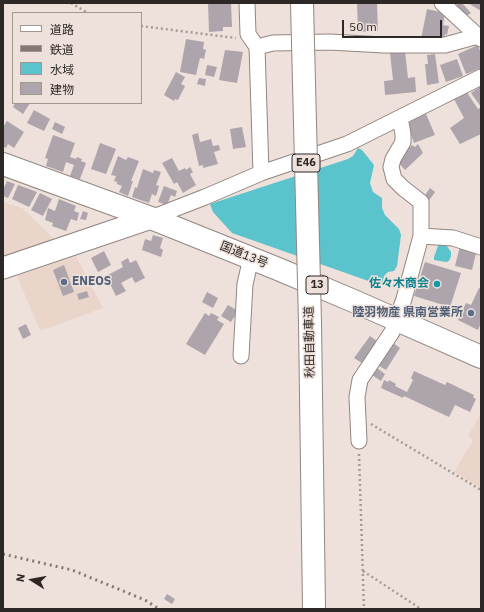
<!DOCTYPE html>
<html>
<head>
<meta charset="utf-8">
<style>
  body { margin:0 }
  #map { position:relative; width:484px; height:612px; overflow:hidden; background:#eee1db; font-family:"IBM Plex Sans","Noto Sans JP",sans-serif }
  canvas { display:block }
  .frame { position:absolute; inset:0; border:4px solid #2d2825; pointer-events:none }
  .legend { position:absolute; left:12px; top:12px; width:130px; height:92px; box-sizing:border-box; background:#eee1db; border:1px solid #a19792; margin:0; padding:5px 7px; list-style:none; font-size:12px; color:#2d2825 }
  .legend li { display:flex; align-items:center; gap:8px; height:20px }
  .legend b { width:20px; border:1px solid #a19792 }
  .north { position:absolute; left:12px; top:560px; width:40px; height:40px; -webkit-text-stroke:3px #eee1db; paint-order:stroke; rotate:281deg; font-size:11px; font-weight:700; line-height:16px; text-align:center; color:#2d2825 }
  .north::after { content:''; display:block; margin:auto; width:14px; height:18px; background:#2d2825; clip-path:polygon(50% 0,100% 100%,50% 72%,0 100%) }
  .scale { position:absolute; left:342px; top:20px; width:100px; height:18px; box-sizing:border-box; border:2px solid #2d2825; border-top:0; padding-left:5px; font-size:12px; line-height:14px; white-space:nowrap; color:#2d2825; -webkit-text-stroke:3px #eee1db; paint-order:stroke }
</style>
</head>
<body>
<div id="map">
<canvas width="484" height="612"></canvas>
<div class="frame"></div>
<ul class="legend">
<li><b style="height:5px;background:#fff"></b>道路</li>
<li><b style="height:5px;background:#827975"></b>鉄道</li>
<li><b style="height:11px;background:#5ac3cb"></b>水域</li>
<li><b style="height:11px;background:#aea4ac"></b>建物</li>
</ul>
<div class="north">N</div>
<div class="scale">50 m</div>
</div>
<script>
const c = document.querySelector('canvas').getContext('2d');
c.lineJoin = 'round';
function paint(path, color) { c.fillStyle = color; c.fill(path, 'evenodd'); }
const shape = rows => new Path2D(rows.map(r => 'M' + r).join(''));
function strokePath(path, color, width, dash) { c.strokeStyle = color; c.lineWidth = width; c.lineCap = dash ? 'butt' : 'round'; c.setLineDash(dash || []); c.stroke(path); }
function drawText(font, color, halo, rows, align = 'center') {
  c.font = font + ' "IBM Plex Sans","Noto Sans JP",sans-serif'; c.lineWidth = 3; c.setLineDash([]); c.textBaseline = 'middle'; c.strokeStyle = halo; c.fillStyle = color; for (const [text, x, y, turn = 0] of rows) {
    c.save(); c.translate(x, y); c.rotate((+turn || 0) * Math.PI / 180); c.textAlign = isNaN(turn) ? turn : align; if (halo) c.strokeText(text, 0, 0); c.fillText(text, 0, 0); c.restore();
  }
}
paint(shape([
  [3,202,22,208,55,240,3,257],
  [76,256,103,308,40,331,17,276],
  [481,413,481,488,454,472,473,440,468,436]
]), '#ead5cb');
paint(shape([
  [358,148,362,150,374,165,370,183,373,192,382,198,382,208,385,215,399,229,401,235,397,266,394,271,388,272,384,276,382,284,377,284,232,233,213,212,210,204,348,159,353,156],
  [444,242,451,252,451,256,449,261,446,262,434,260,434,257,439,243]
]), '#5ac3cb');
paint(shape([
  [208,3,231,3,232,27,223,27,223,31,209,32],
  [357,3,377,3,378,31,358,32],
  [459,3,462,3,471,13,465,17,455,6],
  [468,3,481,3,481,11],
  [427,9,445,13,443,25,449,26,447,35,445,34,443,41,421,39],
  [186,39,204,42,203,49,206,50,204,59,200,58,196,75,180,72],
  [478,45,481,54,481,68,466,74,458,54],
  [225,50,243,52,237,83,219,80],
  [405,51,408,78,415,77,416,92,385,95,384,81,393,80,390,53],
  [435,54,439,83,427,85,425,64,428,64,427,55],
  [457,59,463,76,446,82,440,65],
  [207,65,217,67,214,77,205,75],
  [176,72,185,77,181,84,185,86,178,100,175,99,174,101,164,95],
  [199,78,206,79,205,86,197,84],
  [481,86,481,107,471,93],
  [466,91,478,109,480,108,481,109,481,134,460,144,450,128,464,118,454,99],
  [15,103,30,103,23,114,13,107],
  [34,110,50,119,44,131,27,123],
  [426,114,435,135,414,143,408,127,410,120],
  [7,121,24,132,14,148,8,144,6,148,3,146,3,127],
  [55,122,65,127,62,134,52,129],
  [242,127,246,147,233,149,230,129],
  [198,133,200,142,211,139,213,146,219,145,220,150,214,152,218,164,203,168,203,165,199,166,192,135],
  [53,135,75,143,70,157,76,159,77,157,82,159,81,161,86,163,80,179,70,176,74,165,66,162,63,172,46,166,48,159,45,158],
  [100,143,116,149,106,174,91,169],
  [418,144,423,153,405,170,397,161,412,145,415,147],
  [118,156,126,160,128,157,139,161,131,181,133,181,128,196,119,192,122,186,117,184,117,182,114,181,116,176,111,175],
  [172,158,179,171,185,168,186,170,190,167,193,172,190,174,196,185,183,193,177,182,174,184,162,163],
  [143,169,153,173,154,170,161,172,156,185,159,186,156,196,152,194,149,203,132,197,135,187,137,188],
  [7,181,15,184,8,198,3,196,3,190],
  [18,185,37,192,29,207,12,199],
  [164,186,177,191,175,197,171,195,167,205,158,202],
  [430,188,435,192,428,202,423,198],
  [40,193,52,199,43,216,31,210],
  [59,199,76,206,74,211,79,213,77,221,71,219,66,231,52,226,53,223,45,220,48,208,55,211],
  [83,211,88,213,86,220,80,219],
  [153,235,163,238,160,248,163,250,161,257,142,250,145,239,151,241],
  [460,246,477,249,472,270,455,266],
  [104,251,111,265,98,272,91,258],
  [128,258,130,263,136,260,145,278,135,283,132,277,121,283,126,291,116,296,106,276,123,267,121,262],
  [425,262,461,273,450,307,414,296],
  [64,265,74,292,63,296,53,270],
  [479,288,481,289,481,323,478,330,458,320,466,303,471,305],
  [87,291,89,297,79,300,77,294],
  [207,292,218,298,213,308,202,302],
  [228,305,238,311,231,322,221,316],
  [205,313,209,316,211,313,219,317,217,320,224,324,205,355,186,344],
  [26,324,31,335,23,339,18,328],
  [370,336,377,341,362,363,354,358],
  [393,343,400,348,386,370,379,366],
  [377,368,385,374,381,381,372,375],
  [414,371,445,385,447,382,474,395,473,397,476,399,470,412,455,405,449,417,404,396,403,398,381,388,384,380,388,382,389,380,396,384,395,386,407,392,413,380,411,378],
  [167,594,175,599,172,604,164,599]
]), '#aea4ac');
const street = shape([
  [247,3,248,34,257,47,261,173],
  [442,3,481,39],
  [257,47,273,43,329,42,384,45,445,45,478,36],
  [151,218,205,197,261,173,347,144,481,77],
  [421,236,453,238,481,247],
  [241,356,245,284,251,258],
  [359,441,357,397,360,380,392,332,404,299,421,236,421,202,403,188,394,179,391,167,393,159,403,142,403,134,400,118]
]);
const secondary = shape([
  [3,268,151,218]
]);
const highway = shape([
  [3,164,151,218,278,269,356,302,481,357],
  [310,323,314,609]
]);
strokePath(street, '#928680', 17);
strokePath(secondary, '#928680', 23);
strokePath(highway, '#928680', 24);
strokePath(shape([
  [71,3,88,13],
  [141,26,236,38],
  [371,424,481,490],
  [359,454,364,609],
  [363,571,421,609]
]), '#a49a95', 2.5, [2, 3]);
strokePath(street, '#fff', 15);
strokePath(secondary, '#fff', 21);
strokePath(highway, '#fff', 22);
strokePath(shape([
  [3,554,72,570,145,600,159,609]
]), '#827975', 3, [2, 4]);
const highwayBridge = shape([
  [302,3,310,323]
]);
strokePath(highwayBridge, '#928680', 24, []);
strokePath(highwayBridge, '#fff', 22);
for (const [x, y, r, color] of [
  [64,282,4,"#5c6f8a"],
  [437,284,4,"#0f9aa8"],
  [471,313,4,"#5c6f8a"]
]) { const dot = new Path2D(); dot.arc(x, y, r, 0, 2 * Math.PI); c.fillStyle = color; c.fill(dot); strokePath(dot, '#eee1db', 1.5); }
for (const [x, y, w] of [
  [306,163,28],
  [317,285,22]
]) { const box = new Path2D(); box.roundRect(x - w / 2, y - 9, w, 18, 3); c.fillStyle = '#eee1db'; c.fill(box); strokePath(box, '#2d2825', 1); }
drawText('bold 11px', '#2d2825', null, [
  ["E46",306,163],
  ["13",317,285]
]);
drawText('12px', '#2d2825', '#eee1db', [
  ["国道13号",244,255,22],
  ["秋田自動車道",310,342,-91]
]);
drawText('bold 12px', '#4e5e75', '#eee1db', [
  ["ENEOS",72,282],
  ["陸羽物産 県南営業所",463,313,"right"]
], 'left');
drawText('bold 12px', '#0d838f', '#eee1db', [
  ["佐々木商会",429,284]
], 'right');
</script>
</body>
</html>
